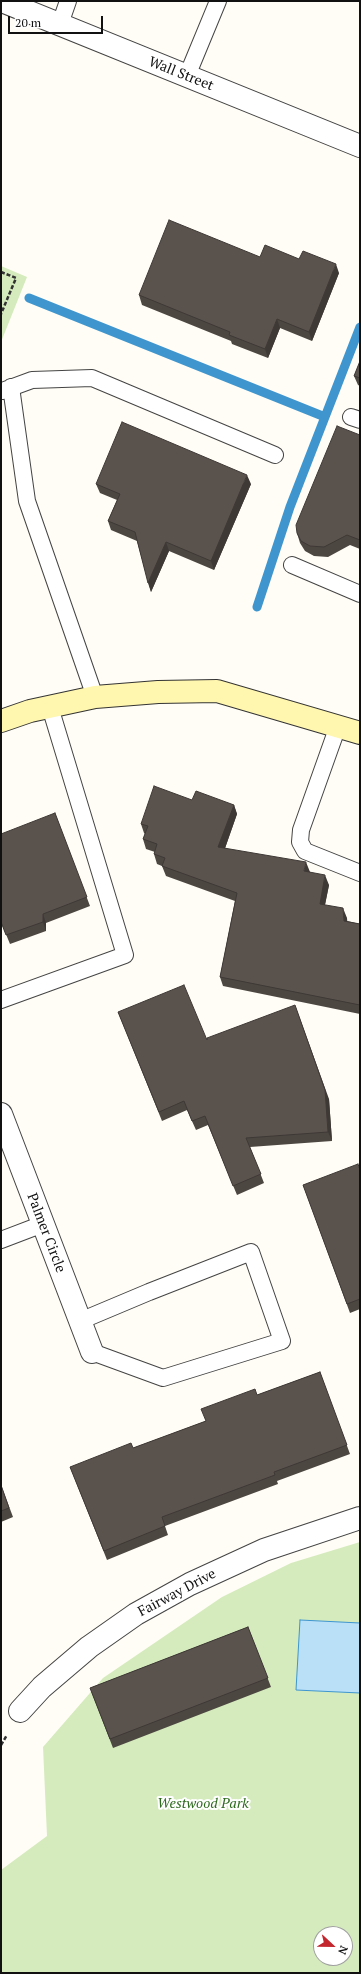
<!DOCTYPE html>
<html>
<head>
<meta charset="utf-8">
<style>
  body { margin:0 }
  #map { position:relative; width:361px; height:1974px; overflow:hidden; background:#fffdf5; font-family:"PT Serif",serif }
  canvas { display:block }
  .frame { position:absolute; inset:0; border:2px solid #111; pointer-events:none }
  .north { position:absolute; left:313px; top:1926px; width:40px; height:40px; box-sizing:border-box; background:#fff; border:1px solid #a0a0a0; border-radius:50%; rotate:112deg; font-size:11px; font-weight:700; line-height:16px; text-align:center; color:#111 }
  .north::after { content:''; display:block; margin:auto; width:14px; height:18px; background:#c4262e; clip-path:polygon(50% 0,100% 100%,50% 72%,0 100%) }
  .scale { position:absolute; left:8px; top:16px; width:95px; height:18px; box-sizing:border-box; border:2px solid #111; border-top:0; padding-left:5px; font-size:12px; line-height:14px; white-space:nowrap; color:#111; -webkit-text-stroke:3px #fff; paint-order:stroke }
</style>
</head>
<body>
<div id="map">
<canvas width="361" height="1974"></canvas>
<div class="frame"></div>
<div class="north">N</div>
<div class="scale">20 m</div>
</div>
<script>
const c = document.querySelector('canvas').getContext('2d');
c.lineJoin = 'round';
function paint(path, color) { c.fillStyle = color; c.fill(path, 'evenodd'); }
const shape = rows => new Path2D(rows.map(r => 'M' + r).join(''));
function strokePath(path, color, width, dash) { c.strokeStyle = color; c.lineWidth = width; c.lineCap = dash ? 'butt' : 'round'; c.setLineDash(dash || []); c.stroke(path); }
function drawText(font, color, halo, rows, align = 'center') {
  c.font = font + ' "PT Serif",serif'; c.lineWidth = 4; c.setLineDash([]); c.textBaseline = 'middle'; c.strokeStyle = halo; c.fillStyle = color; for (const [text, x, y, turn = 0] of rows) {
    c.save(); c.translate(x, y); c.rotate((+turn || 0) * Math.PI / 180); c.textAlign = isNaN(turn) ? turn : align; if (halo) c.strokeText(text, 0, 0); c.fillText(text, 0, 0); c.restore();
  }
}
paint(shape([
  [1,266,27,277,1,342],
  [360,1542,360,1973,1,1973,1,1870,47,1836,43,1747,103,1678,222,1597,291,1563],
  [321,1934,345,1934,345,1958,321,1958]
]), '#d5ebbd');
const water = shape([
  [300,1620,360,1623,360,1693,296,1690,300,1620]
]);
paint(water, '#b9e0f7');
strokePath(water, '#3f96cf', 1);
strokePath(shape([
  [29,298,325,417],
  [257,607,290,507,360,327]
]), '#3f96cf', 9);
const service = shape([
  [60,24,68,1],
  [187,76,218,1],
  [11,387,27,501,95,697],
  [2,391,32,380,92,378,275,455],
  [351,417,360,420],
  [292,565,360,594],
  [338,726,301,830,300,842,305,851,360,873],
  [1,1000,125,955,50,707],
  [1,1240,43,1224],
  [80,1321,149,1292,251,1252,282,1341,163,1378,92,1352]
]);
const minor = shape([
  [2,1,360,146],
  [1,1114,92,1352],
  [20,1711,42,1687,89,1647,136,1614,190,1584,264,1550,360,1518]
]);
const secondary = shape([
  [1,721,30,711,95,697,158,692,217,691,360,733]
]);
strokePath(service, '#444', 18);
strokePath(minor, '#444', 24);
strokePath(secondary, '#333', 24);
strokePath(shape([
  [1,272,16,278,1,314],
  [1,1745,7,1735]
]), '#333', 2.5, [4, 2]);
strokePath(service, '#fff', 16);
strokePath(minor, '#fff', 22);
strokePath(secondary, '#fff6b0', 22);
paint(shape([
  [260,257,299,259,339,273,312,341,280,328,268,358,232,344,231,341,142,305,139,295],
  [360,361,360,386,358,385,354,376],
  [360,435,360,549,350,545,328,557,314,556,305,551,300,543,297,533],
  [96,484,251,484,214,570,169,551,151,592,137,541,111,530,108,521,117,500,100,493],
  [192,800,234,805,237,814,225,848,310,872,329,885,325,905,347,918,347,921,360,924,360,1014,223,986,220,977,235,901,166,876,162,866,157,864,154,854,155,852,146,849,143,839,145,834,144,833,141,824],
  [55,813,90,906,46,923,46,931,10,944,1,922],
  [118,1012,207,1040,329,1099,332,1141,250,1147,264,1183,237,1195,208,1125,196,1130,187,1110,162,1121],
  [360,1170,360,1309,350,1313,303,1185],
  [320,1372,350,1454,277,1481,278,1484,165,1526,168,1535,107,1560,70,1467,133,1448,206,1421,257,1395],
  [1,1485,13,1517,1,1522],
  [248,1627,271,1687,113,1748,90,1688]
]), '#4d4742');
paint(shape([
  [336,264,339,273,312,341,309,332],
  [277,319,280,328,268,358,265,349],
  [247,475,251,484,214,570,211,561],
  [166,542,169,551,151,592,148,583],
  [234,805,237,814,222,857,218,847],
  [306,862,310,872,308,881,304,871],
  [325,875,329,885,323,914,320,904],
  [343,908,347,918,348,930,344,921],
  [43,914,46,923,46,931,43,922],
  [295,1005,329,1099,332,1141,328,1132]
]), '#3f3936');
const building = shape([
  [169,220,260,257,265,245,299,259,303,251,336,264,309,332,277,319,265,349,229,335,230,332,139,295,169,220],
  [360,361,360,378,354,376,360,361],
  [122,422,247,475,211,561,166,542,148,583,135,532,108,521,120,494,96,484,122,422],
  [337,426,360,435,360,540,347,535,324,547,310,546,301,541,297,533,296,525,337,426],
  [154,786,192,800,196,791,234,805,218,847,306,862,304,871,325,875,320,904,343,908,344,921,360,924,360,1005,220,977,237,893,162,866,165,858,154,854,157,844,143,839,148,826,141,824,154,786],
  [55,813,87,897,43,914,43,922,6,935,1,922,1,834,55,813],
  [184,985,207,1040,207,1038,295,1005,325,1090,328,1132,246,1138,261,1174,233,1186,205,1116,192,1121,184,1101,159,1112,118,1012,184,985],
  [358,1164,360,1170,360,1299,347,1304,303,1185,358,1164],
  [320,1372,347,1445,274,1472,275,1475,162,1517,165,1526,104,1551,70,1467,131,1443,133,1448,206,1421,201,1409,255,1389,257,1395,320,1372],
  [1,1485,9,1508,1,1511,1,1485],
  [248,1627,268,1678,110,1739,90,1688,248,1627]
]);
paint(building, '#5a524d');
strokePath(building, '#3f3936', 1);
drawText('14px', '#111', '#fff', [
  ["Wall Street",181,74,22],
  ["Palmer Circle",46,1233,69],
  ["Fairway Drive",177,1593,-28]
]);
drawText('italic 14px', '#2f6b1f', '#fff', [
  ["Westwood Park",203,1804]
]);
</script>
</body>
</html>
